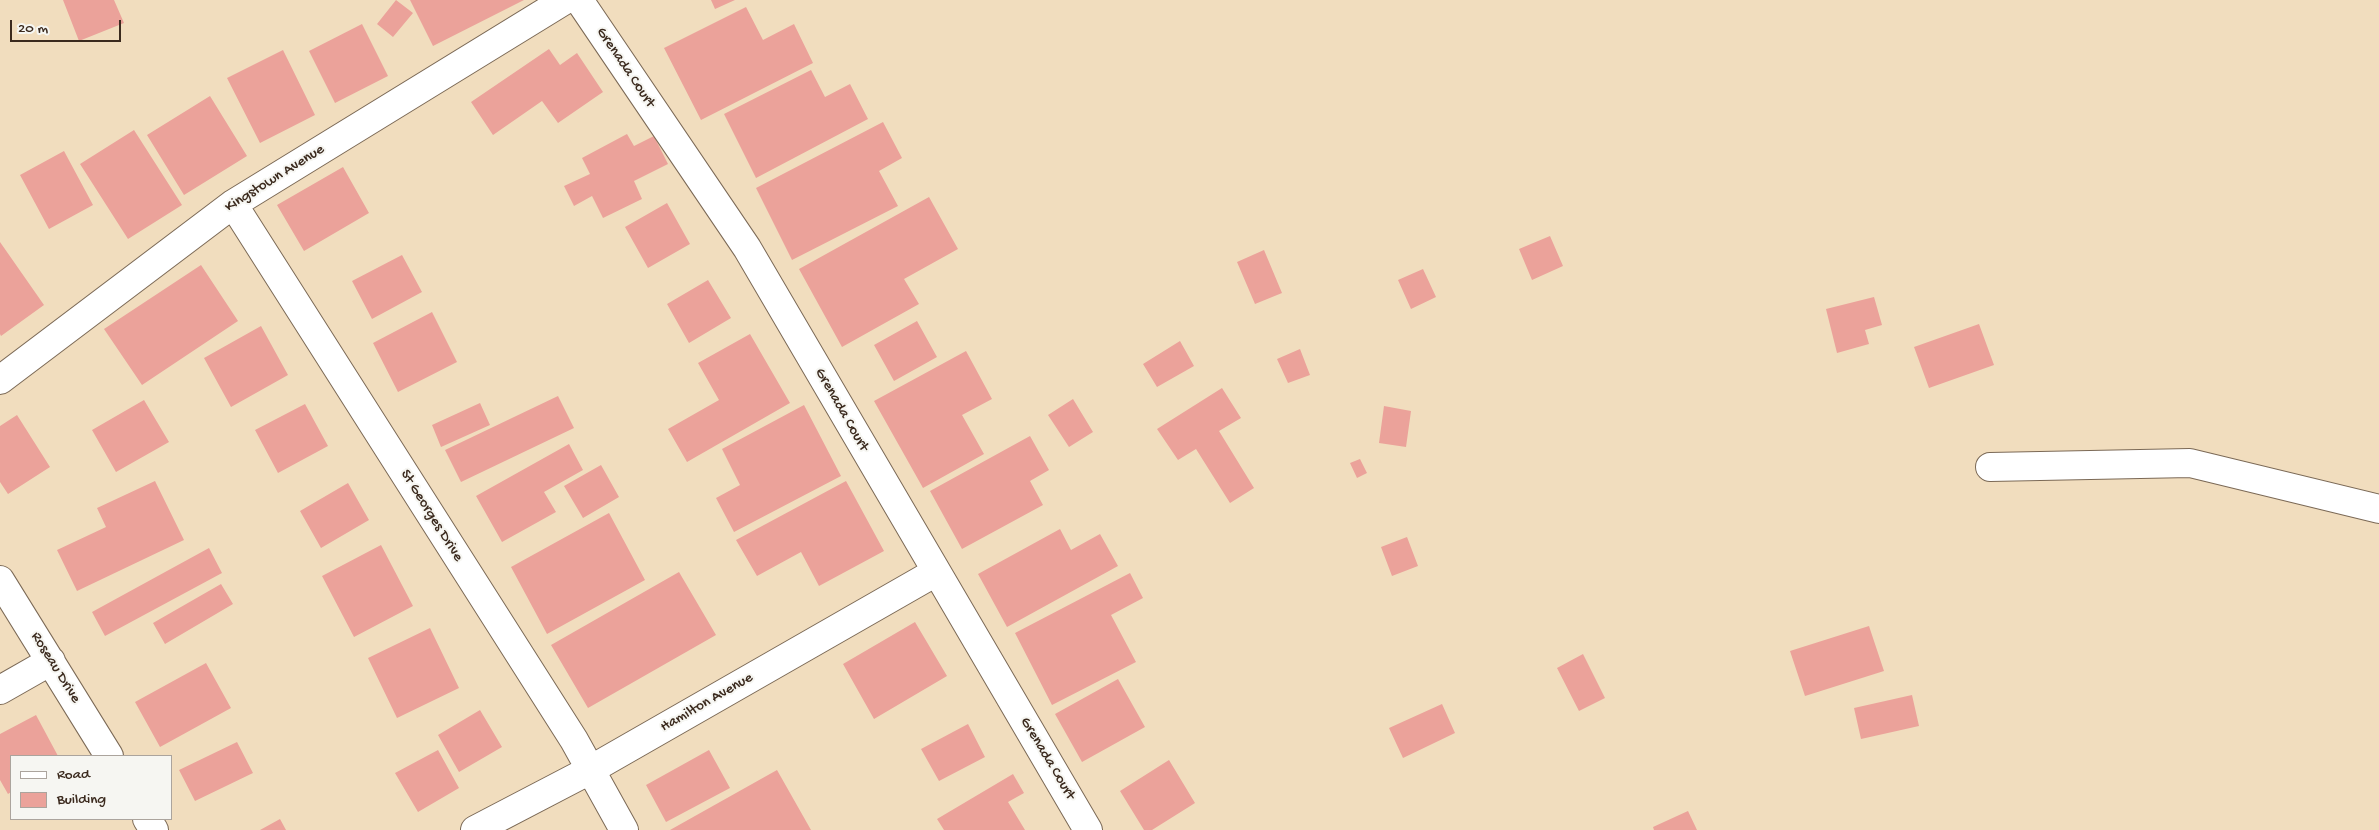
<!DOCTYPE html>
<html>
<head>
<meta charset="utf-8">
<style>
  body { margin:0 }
  #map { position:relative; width:2379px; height:830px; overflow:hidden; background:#f1ddbe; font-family:"Gochi Hand",sans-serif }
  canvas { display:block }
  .legend { position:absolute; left:10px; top:755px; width:162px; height:65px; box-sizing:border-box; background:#f6f6f2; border:1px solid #aba49d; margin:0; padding:6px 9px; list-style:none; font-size:15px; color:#3b2a1e }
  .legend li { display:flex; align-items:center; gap:10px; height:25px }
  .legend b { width:25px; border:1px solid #aba49d }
  .scale { position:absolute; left:10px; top:20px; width:111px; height:22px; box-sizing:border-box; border:2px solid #3b2a1e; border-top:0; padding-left:6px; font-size:15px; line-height:18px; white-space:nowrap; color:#3b2a1e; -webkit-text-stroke:4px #f6f6f2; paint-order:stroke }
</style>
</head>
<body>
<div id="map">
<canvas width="2379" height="830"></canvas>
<ul class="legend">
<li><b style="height:6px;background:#fff"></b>Road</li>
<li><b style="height:14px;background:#eba29a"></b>Building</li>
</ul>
<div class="scale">20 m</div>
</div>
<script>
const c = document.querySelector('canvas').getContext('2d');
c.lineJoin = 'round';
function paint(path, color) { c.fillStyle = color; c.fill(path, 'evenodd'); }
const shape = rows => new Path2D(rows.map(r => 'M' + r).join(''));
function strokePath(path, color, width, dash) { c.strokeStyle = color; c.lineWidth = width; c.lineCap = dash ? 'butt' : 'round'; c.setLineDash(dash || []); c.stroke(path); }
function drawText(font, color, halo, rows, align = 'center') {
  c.font = font + ' "Gochi Hand",sans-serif'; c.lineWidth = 4; c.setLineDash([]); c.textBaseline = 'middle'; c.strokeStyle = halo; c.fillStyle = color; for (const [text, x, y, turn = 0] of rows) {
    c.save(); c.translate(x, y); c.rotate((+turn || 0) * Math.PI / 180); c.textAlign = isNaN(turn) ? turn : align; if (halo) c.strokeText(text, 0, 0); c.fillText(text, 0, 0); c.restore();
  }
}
paint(shape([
  [63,0,114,0,124,23,79,41],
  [396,0,413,13,393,37,377,24],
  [410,0,524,0,433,46],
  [711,0,735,0,715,9],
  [746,7,763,40,794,24,813,63,701,120,664,48],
  [362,24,388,76,335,103,309,51],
  [549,49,560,65,577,53,603,92,558,123,542,101,493,135,471,102],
  [283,50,315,115,260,143,227,78],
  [811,70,825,97,850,84,868,119,756,178,724,114],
  [210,96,247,156,184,195,147,135],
  [883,122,902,158,879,171,898,206,792,260,756,188],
  [134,130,182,205,128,239,80,164],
  [627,134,634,146,654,136,668,164,634,181,642,199,603,218,592,196,574,206,564,186,590,174,582,158],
  [64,151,93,205,49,229,20,175],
  [343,167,369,213,304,251,277,205],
  [929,197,958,249,904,279,919,304,842,347,799,269],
  [667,203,690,244,648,268,625,227],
  [1550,236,1563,266,1532,280,1519,249],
  [0,242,44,305,1,336,0,334],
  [1264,250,1282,293,1255,304,1237,262],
  [402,255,422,292,372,319,352,281],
  [201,265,238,321,142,385,104,329],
  [1423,269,1436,297,1411,309,1398,280],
  [708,280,731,318,689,343,667,304],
  [1874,297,1882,325,1865,330,1869,344,1837,353,1826,309],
  [432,312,457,362,398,392,373,343],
  [917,321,937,357,894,381,874,345],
  [1979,324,1994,365,1929,388,1914,347],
  [261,326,288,375,231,407,204,358],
  [750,334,790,403,687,462,668,429,719,400,698,363],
  [1180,341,1194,366,1157,387,1143,364],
  [1300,349,1310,375,1288,383,1277,359],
  [966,351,992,399,962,415,984,454,923,488,874,401],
  [1222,388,1241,418,1219,431,1254,488,1230,503,1196,449,1178,460,1157,429],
  [558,396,574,428,461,482,445,450],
  [1073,399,1093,432,1069,447,1048,415],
  [144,400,169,442,116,472,92,430],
  [480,403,490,425,441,447,432,425],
  [305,404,328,446,278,473,255,430],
  [804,405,841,476,734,532,716,498,740,485,722,449],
  [1384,406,1411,411,1406,447,1379,443],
  [17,415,50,467,8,494,0,482,0,426],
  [1030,436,1049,470,1030,481,1043,505,962,549,930,491],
  [569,444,583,470,544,492,556,512,502,542,476,496],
  [1360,459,1367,473,1357,478,1350,463],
  [601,465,619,497,583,518,564,486],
  [155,481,184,540,77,591,57,550,106,527,97,508],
  [846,481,884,551,819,586,801,552,757,576,736,540],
  [348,483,369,520,321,548,300,511],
  [609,513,645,580,547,634,511,567],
  [1060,529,1071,550,1100,534,1118,566,1007,627,978,574],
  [1407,537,1418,566,1392,576,1381,547],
  [381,545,413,606,354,637,322,576],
  [209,548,222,573,105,636,92,612],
  [679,572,716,635,588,708,551,645],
  [1130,573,1143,598,1111,615,1136,662,1052,705,1015,633],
  [221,584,233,604,165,644,153,623],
  [915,622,947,676,874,719,843,664],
  [1869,626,1884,671,1805,696,1790,651],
  [430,628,459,688,397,718,368,658],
  [1583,654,1605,698,1579,711,1557,668],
  [206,663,231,708,160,747,135,702],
  [1118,679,1145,727,1082,762,1055,714],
  [1912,695,1919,726,1861,739,1854,708],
  [1442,704,1455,733,1403,758,1389,728],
  [480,710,502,747,459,772,438,735],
  [36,715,58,756,11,756,11,792,8,794,0,780,0,734],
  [968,724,985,757,939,781,921,749],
  [237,742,253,773,195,801,179,770],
  [438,750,459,788,418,812,395,773],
  [709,750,730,788,666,822,646,785],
  [1169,760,1195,803,1152,830,1144,830,1120,791],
  [777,770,811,830,670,830],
  [1013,774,1024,793,1008,802,1025,830,944,830,937,819],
  [1688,811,1697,830,1654,830,1653,827],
  [280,819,286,830,260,830]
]), '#eba29a');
const street = shape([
  [579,0,747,248,1088,830],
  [233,204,574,740,624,830],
  [0,380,233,204,565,0],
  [1990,467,2190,463,2379,509],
  [0,580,109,756],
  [0,690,51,661],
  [147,819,154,830],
  [475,830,590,770,936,572]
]);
strokePath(street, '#7b6956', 30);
strokePath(street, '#fff', 28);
drawText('15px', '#3b2a1e', '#f6f6f2', [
  ["Grenada Court",625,68,56],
  ["Kingstown Avenue",275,179,-32],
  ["Grenada Court",841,410,60],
  ["St Georges Drive",431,516,58],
  ["Roseau Drive",55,668,58],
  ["Hamilton Avenue",707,703,-30],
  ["Grenada Court",1047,759,59]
]);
</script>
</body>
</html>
